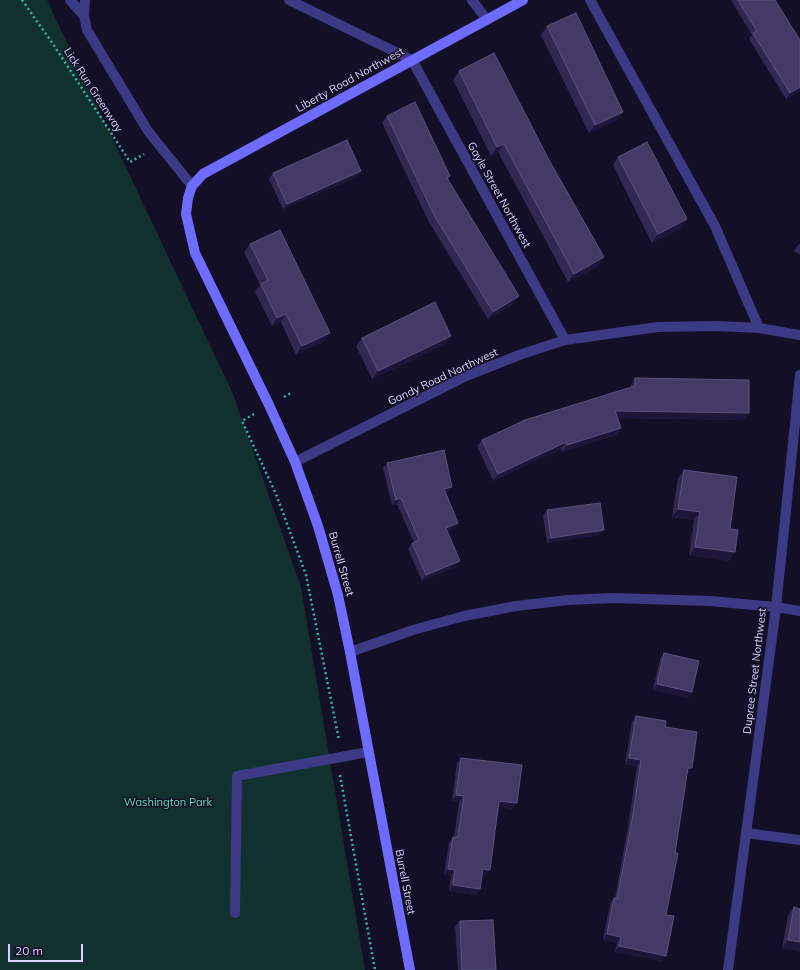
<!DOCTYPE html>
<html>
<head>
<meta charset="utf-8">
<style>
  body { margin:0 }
  #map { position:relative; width:800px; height:970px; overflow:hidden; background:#130f26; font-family:Mulish,sans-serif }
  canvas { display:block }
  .scale { position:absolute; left:8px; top:944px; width:75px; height:18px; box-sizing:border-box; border:2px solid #d9d4ff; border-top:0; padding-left:5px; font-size:12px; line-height:14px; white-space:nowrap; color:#d9d4ff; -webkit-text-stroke:3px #130f26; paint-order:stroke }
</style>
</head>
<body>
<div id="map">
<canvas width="800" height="970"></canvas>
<div class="scale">20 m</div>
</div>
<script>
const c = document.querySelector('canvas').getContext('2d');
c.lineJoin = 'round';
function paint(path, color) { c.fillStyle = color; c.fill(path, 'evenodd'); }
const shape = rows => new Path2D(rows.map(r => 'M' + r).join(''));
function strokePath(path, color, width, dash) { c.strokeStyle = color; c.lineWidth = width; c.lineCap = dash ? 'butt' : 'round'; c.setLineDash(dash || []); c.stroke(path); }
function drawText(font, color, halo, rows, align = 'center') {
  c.font = font + ' Mulish,sans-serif'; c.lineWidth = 3; c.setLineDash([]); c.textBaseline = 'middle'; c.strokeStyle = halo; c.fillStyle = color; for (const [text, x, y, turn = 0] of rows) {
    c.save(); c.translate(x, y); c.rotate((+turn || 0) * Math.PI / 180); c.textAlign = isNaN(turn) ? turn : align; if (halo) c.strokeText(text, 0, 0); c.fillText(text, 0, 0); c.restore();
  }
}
paint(shape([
  [0,0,47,0,233,394,301,587,365,970,0,970]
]), '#12302f');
strokePath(shape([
  [22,0,53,44,130,162,144,154],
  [284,397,291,393],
  [254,414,242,421,276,494,306,575,339,740],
  [340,775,375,970]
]), '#2fb8b0', 2.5, [2, 3]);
strokePath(shape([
  [70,0,84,16],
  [85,0,84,16,87,30,148,131,192,186],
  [289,0,412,60],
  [472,0,487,20],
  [350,652,413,630,464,616,516,606,568,600,614,598,710,601,776,607],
  [746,833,800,840],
  [235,913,237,776,368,752]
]), '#3d3a85', 10);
strokePath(shape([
  [590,0,715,226,759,328],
  [412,60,565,340],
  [295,462,466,376,522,354,565,340,658,327,717,326,759,328,800,335],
  [776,607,800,611],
  [728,970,776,607,800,375]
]), '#3d3a85', 10);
strokePath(shape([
  [410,970,350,652,338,595,318,526,295,462,269,405,195,253,186,214,188,198,192,186,203,174,523,0]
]), '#6f6bff', 10);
paint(shape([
  [731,0,775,0,800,91,786,99,749,39,752,35],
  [547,26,617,120,589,133,541,35],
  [459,71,549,160,598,266,568,282,498,152,491,156,453,80],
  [387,116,450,176,448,179,514,303,488,319,429,222,382,123],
  [618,157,682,228,652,243,613,165],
  [361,171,357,177,283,209,269,179,273,173],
  [250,244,324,341,296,355,281,322,272,326,255,292,260,285,244,252],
  [800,244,800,255,794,251,798,245],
  [362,338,446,344,372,379,356,346],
  [635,378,744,420,618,418,621,428,616,435,562,452,561,449,493,481,477,446,482,440,631,387,631,385],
  [387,463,448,493,446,493,458,523,454,529,447,531,456,567,422,581,408,549,412,543,414,543,397,504,392,505,383,468],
  [684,470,730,529,729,561,689,555,694,520,672,517,678,478],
  [547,510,600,535,547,543,543,516],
  [664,653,692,692,688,698,653,690,660,659],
  [636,716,665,727,687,774,675,853,666,915,662,961,615,952,617,943,603,940,610,904,614,898,615,898,628,827,637,766,625,764,632,722],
  [461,758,513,809,499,807,486,876,482,875,476,895,449,891,451,876,444,875,449,843,453,837,454,837,459,802,452,801,457,763],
  [794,907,800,952,782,948,788,916],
  [460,921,496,970,458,970,455,927]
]), '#312854');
paint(shape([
  [800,87,800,91,786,99,790,93],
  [623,112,617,120,589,133,595,125],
  [504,144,498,152,491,156,497,147],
  [361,171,357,177,283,209,287,204],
  [687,219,682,228,652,243,658,234],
  [604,257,598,266,568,282,574,274],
  [519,296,514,303,488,319,493,312],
  [286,314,281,322,272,326,277,318],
  [330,333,324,341,296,355,302,346],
  [451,336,446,344,372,379,378,371],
  [615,411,749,413,744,420,611,418],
  [621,428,616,435,562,452,567,445],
  [566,442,561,449,493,481,498,474],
  [452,487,448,493,440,495,444,489],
  [401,498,397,504,392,505,396,500],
  [678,509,700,512,694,520,672,517],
  [458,523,454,529,442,533,446,528],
  [604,530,600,535,547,543,551,538],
  [695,547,735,552,729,561,689,555],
  [460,561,456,567,422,581,426,575],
  [657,684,692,692,688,698,653,690],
  [629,758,641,760,637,766,625,764],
  [688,768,692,768,688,774],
  [456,795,464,796,459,802,452,801],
  [499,801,517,803,513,809,495,807],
  [448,869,455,870,451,876,444,875],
  [483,869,490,870,486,876,479,875],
  [453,885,480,889,476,895,449,891],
  [607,934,621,937,617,943,603,940],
  [788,940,800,942,800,952,782,948],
  [619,946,666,956,662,961,615,952]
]), '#1d163a');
const building = shape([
  [738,0,775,0,800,40,800,87,790,93,753,33,757,31,738,0],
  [576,13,623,112,595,125,547,26,576,13],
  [494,53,549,160,604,257,574,274,504,144,497,147,459,71,494,53],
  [415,102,450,176,447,178,519,296,493,312,434,215,387,116,415,102],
  [347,140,361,171,287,204,273,173,347,140],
  [647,142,687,219,658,234,618,157,647,142],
  [280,230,330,333,302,346,286,314,277,318,261,284,268,280,250,244,280,230],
  [435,302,451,336,378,371,362,338,435,302],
  [635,378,749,380,749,413,615,411,621,428,567,445,566,442,498,474,482,440,525,420,635,386,635,378],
  [444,450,452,487,444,489,458,523,446,528,460,561,426,575,412,543,419,540,401,498,396,500,387,463,444,450],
  [684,470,737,477,730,529,738,530,735,552,695,547,700,512,678,509,684,470],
  [600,503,604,530,551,538,547,510,600,503],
  [664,653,699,661,692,692,657,684,664,653],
  [636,716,666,721,665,727,697,732,692,768,688,768,675,853,678,853,666,915,674,916,666,956,619,946,621,937,607,934,614,898,617,899,632,821,641,760,629,758,636,716],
  [461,758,522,765,517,803,499,801,490,870,483,869,480,889,453,885,455,870,448,869,453,837,458,837,464,796,456,795,461,758],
  [794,907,800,909,800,942,788,940,794,907],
  [493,920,496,970,462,970,460,921,493,920]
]);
paint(building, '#433a66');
strokePath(building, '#5a527e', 1);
drawText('11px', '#d9d4ff', '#130f26', [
  ["Liberty Road Northwest",350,80,-29],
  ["Lick Run Greenway",93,90,57],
  ["Gayle Street Northwest",499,195,61],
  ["Gandy Road Northwest",443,377,-25],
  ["Burrell Street",341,564,74],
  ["Dupree Street Northwest",755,671,-83],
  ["Burrell Street",405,882,79]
]);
drawText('11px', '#5fe0c0', '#130f26', [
  ["Washington Park",168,803]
]);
</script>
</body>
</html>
